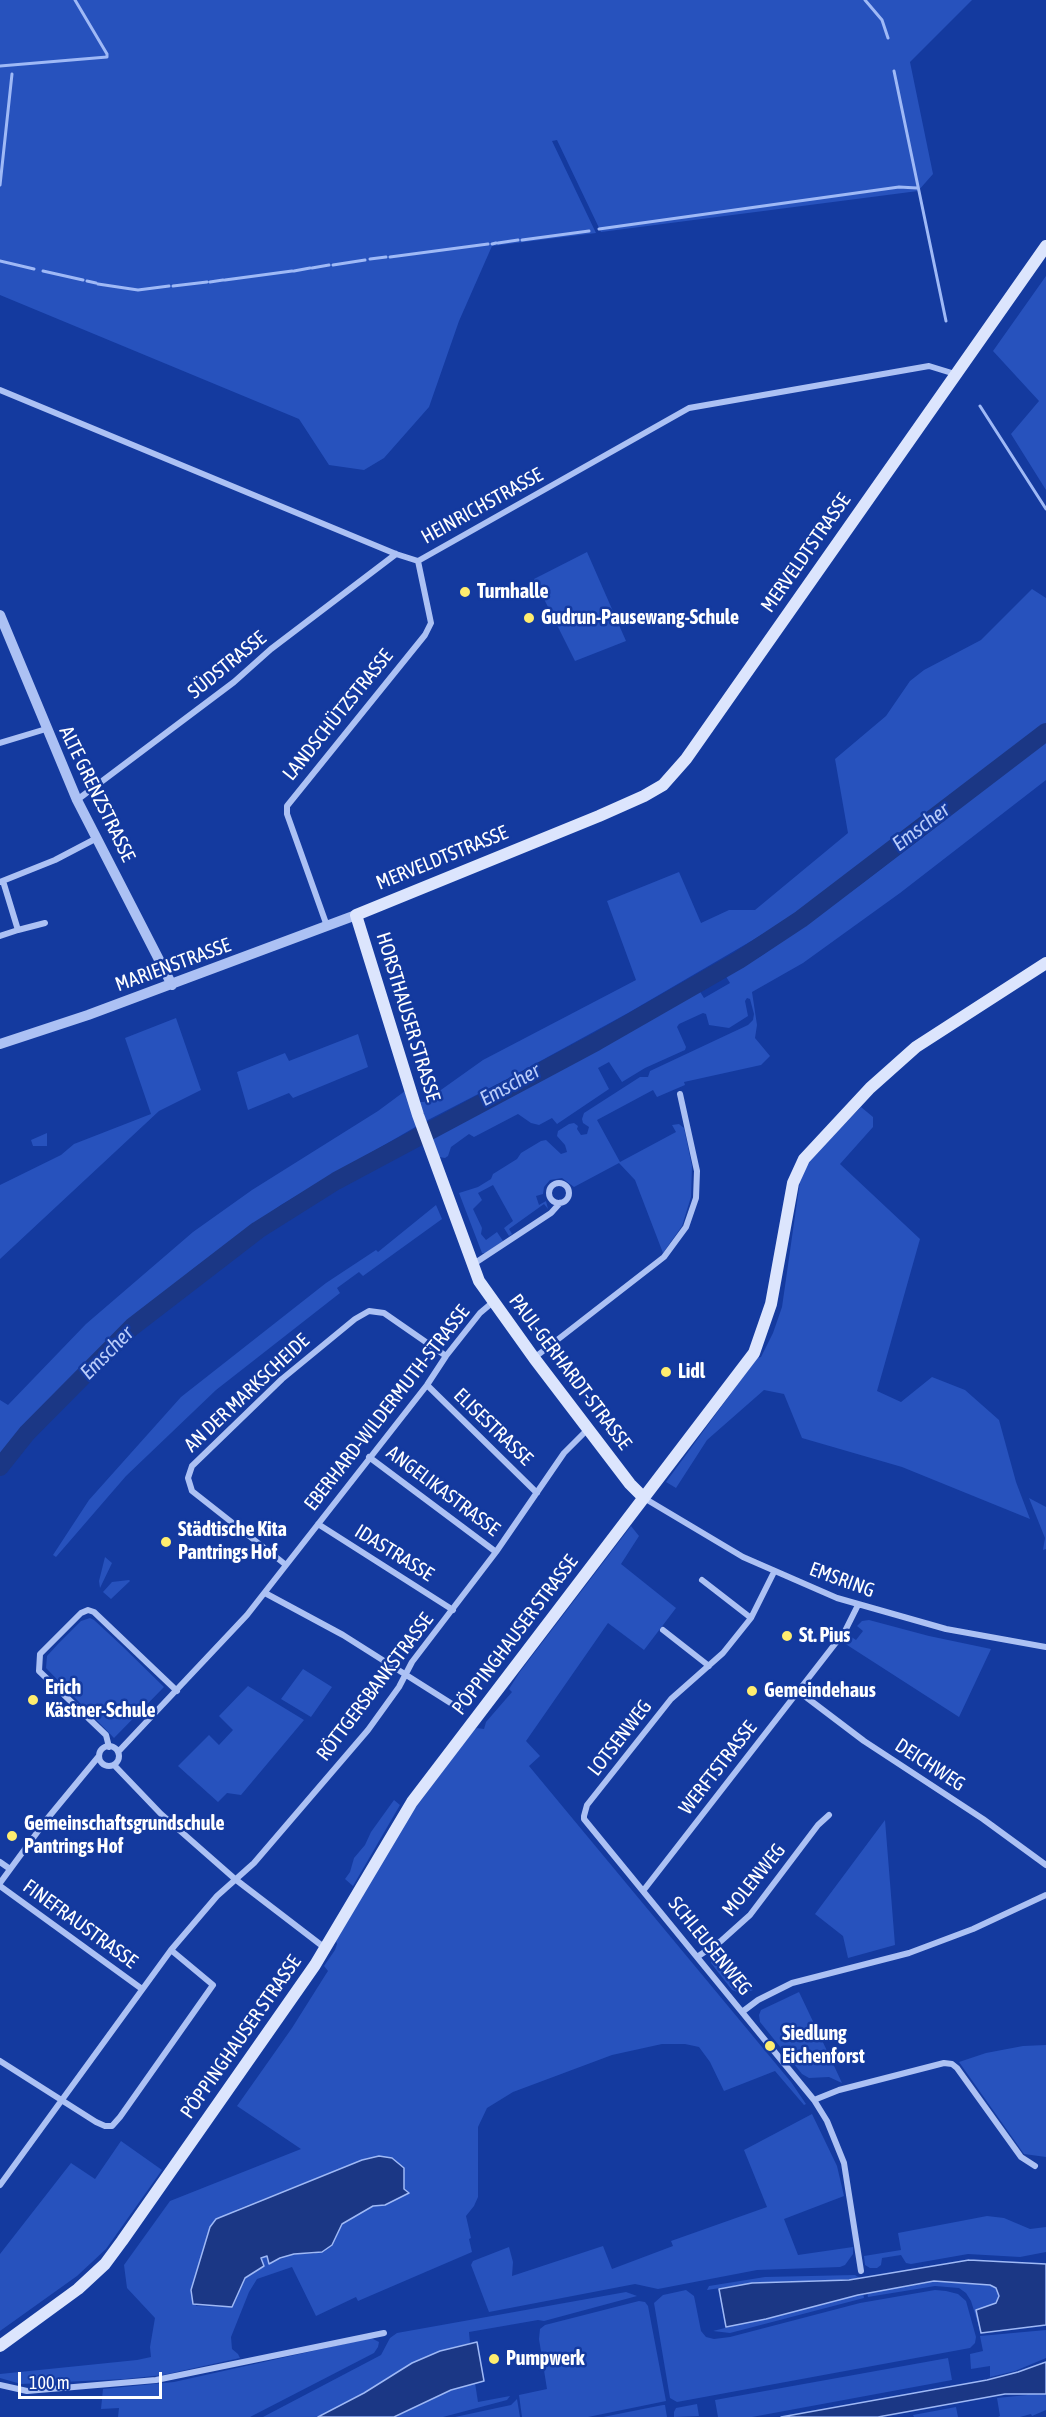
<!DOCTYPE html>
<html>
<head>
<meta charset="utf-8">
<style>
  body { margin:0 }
  #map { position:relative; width:1046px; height:2417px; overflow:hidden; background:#143a9f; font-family:"Asap Condensed",sans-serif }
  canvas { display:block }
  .scale { position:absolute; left:18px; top:2372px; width:144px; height:27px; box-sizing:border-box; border:3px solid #fff; border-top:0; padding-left:8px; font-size:18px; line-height:21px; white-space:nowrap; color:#fff; -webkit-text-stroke:4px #143a9f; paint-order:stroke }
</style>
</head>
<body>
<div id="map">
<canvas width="1046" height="2417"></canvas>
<div class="scale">100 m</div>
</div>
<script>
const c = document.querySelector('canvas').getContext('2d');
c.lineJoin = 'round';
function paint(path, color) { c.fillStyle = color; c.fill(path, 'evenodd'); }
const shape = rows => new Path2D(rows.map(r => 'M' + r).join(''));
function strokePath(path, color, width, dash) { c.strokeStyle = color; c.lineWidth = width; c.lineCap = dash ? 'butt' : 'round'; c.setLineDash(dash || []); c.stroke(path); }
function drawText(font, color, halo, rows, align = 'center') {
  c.font = font + ' "Asap Condensed",sans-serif'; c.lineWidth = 5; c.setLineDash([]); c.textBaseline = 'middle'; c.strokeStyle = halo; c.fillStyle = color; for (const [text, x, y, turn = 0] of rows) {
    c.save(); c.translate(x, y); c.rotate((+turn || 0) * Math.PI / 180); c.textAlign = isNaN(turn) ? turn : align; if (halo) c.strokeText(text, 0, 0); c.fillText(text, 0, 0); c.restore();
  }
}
paint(shape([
  [0,0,972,0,910,62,933,174,918,191,601,232,557,140,552,141,596,233,492,246,459,321,429,407,384,458,364,470,329,465,299,419,0,295],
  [1046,276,1046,490,1011,434,1039,401,993,351],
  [587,552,626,641,575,661,534,579],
  [1032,589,1046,598,1046,725,924,818,782,923,628,1013,513,1076,426,1121,420,1102,424,1102,483,1060,636,980,607,901,679,872,701,923,729,910,755,910,848,833,835,759,886,716,910,681,924,670,981,640],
  [1046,741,1046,780,900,893,803,963,752,992,757,1025,755,1038,770,1056,761,1065,684,1082,685,1085,657,1097,653,1090,597,1120,620,1162,676,1132,672,1125,679,1124,684,1128,692,1166,691,1197,682,1226,663,1253,635,1180,619,1163,574,1187,562,1178,550,1180,544,1187,543,1194,536,1196,539,1205,546,1201,548,1209,544,1204,509,1229,512,1234,509,1236,504,1228,513,1221,493,1185,478,1193,482,1200,473,1209,482,1228,481,1234,486,1240,497,1232,503,1241,486,1253,482,1253,459,1193,478,1187,491,1179,493,1174,517,1159,521,1153,541,1141,546,1140,561,1154,567,1152,565,1145,557,1136,558,1131,569,1124,574,1123,578,1126,577,1129,581,1135,587,1134,589,1127,583,1123,582,1119,584,1113,640,1077,648,1077,650,1071,748,1025,753,1020,754,1014,750,999,747,998,745,1001,748,1016,729,1028,709,1025,706,1014,703,1013,679,1024,677,1027,686,1047,685,1050,645,1068,622,1082,609,1062,598,1068,609,1089,557,1124,552,1118,539,1125,531,1123,518,1114,474,1137,469,1134,451,1147,448,1156,445,1158,439,1157,431,1135,699,990,704,998,730,983,725,975,761,956,864,882],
  [176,1018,201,1090,159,1111,0,1259,0,1185,61,1155,74,1144,151,1114,125,1038],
  [358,1034,368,1067,293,1098,289,1093,248,1110,237,1072,285,1053,289,1061],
  [405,1091,417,1126,281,1205,193,1269,115,1336,0,1455,0,1400,8,1405,86,1324,193,1232,252,1190,378,1111],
  [861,1107,873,1117,873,1127,840,1164,920,1239,877,1391,901,1402,932,1377,965,1390,999,1420,1016,1482,1030,1519,902,1467,802,1438,784,1394,764,1390,707,1440,676,1488,666,1482,757,1358,761,1357,773,1333,782,1307,801,1174,806,1164],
  [47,1133,47,1146,33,1146,31,1140],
  [436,1205,442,1219,363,1276,359,1272,337,1288,340,1293,216,1390,126,1476,56,1557,53,1555,89,1500,181,1397,326,1283,376,1250,378,1252],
  [1029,1498,1046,1507,1046,1549,1043,1550,1045,1538],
  [631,1526,639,1536,621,1564,676,1608,644,1650,608,1623,526,1741,540,1756,529,1766,791,2082,806,2104,804,2105,775,2071,724,2091,710,2062,699,2047,685,2044,662,2044,612,2055,513,2092,487,2108,478,2127,478,2197,474,2206,466,2216,471,2238,469,2239,472,2252,358,2301,356,2297,316,2316,292,2267,257,2279,249,2292,231,2337,232,2349,238,2354,240,2358,163,2375,125,2379,21,2384,0,2378,0,2374,137,2360,151,2357,150,2347,155,2318,127,2288,124,2265,170,2201,301,2149,237,2106,292,2028,326,1974,328,1971,324,1966,335,1950,337,1944,336,1941,410,1815,473,1731,477,1728,484,1729,486,1722,512,1692,509,1689,519,1673],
  [379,2156,404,2186,404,2190,409,2193,389,2203,373,2206,342,2224,332,2245,324,2250,313,2254,294,2254,270,2263,268,2256,261,2258,264,2266,245,2278,232,2307,196,2306,191,2290,213,2222,238,2209,362,2160],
  [105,1557,112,1563,100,1588,99,1581],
  [129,1580,130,1581,111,1599,103,1592,112,1582],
  [90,1618,94,1620,121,1645,164,1687,114,1738,46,1668,47,1656,58,1644,81,1621],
  [869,1620,929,1636,991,1649,959,1717,844,1643,850,1636,856,1640,863,1631,857,1626,862,1621],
  [303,1669,332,1687,311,1717,281,1699],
  [248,1686,304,1720,241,1795,227,1793,218,1802,178,1766,209,1735,219,1745,233,1730,219,1716],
  [394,1800,400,1805,353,1886,345,1879,350,1872,354,1858,365,1845,371,1832],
  [885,1820,895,1945,848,1958,843,1936,815,1914],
  [716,1949,728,1956,723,1962,736,1972,734,1975,753,1990,743,1994,732,1990,711,1963,712,1954],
  [799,1992,829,2055,842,2083,829,2077,809,2078,802,2074,760,2022,759,2015,761,2010],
  [1046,2045,1046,2157,1024,2154,959,2062,986,2053,1023,2046],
  [812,2114,837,2166,844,2196,784,2219,798,2255,853,2247,853,2254,845,2265,840,2267,757,2270,658,2289,635,2284,489,2312,471,2265,473,2261,509,2247,513,2262,512,2276,603,2246,612,2269,673,2246,671,2241,767,2207,744,2150],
  [121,2141,162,2170,106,2249,77,2276,0,2331,0,2254,71,2163,95,2179],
  [987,2216,1004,2218,1030,2229,1046,2227,1046,2252,1020,2257,968,2254,911,2264,906,2263,901,2255,882,2258,881,2265,877,2268,870,2268,865,2265,864,2256,901,2250,898,2233],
  [855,2275,861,2279,752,2283,707,2290,709,2286,765,2277],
  [934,2281,990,2285,996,2288,999,2296,995,2304,976,2310,981,2333,971,2301,966,2293,959,2288,935,2286,868,2297,867,2293],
  [686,2290,694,2296,701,2331,706,2337,714,2339,730,2337,860,2303,935,2290,946,2291,958,2294,966,2301,976,2337,975,2343,970,2348,677,2402,670,2398,654,2303,663,2295],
  [626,2292,637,2296,544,2321,538,2320,469,2332,470,2343,440,2351,412,2363,364,2393,318,2417,263,2417,381,2355,390,2338,397,2333],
  [863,2293,864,2298,730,2333,713,2331],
  [639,2301,645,2302,648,2306,666,2401,588,2417,522,2417,519,2395,547,2389,539,2339,540,2329,545,2325],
  [1046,2330,1046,2358,1015,2371,990,2377,990,2366,971,2369,970,2354,983,2351,980,2336],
  [371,2338,379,2342,378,2347,374,2353,250,2417,118,2417,119,2408,101,2409,103,2389,174,2382],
  [948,2358,952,2380,752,2417,718,2417,715,2400],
  [475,2383,478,2402,510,2396,507,2400,443,2417,394,2417,451,2390],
  [1028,2393,1046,2394,1046,2410,1032,2416,1031,2414,1020,2417,998,2417,1000,2416,997,2398,1027,2395],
  [517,2399,520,2417,455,2417,511,2405],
  [697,2404,699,2416,674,2417,674,2412,676,2408],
  [665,2405,667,2417,603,2417,663,2405],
  [956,2407,958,2417,914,2417,913,2415]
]), '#2752bd');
const water = shape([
  [379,2156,392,2158,404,2168,404,2189,409,2193,385,2205,373,2206,342,2224,332,2245,322,2252,294,2254,280,2258,269,2264,267,2256,261,2258,264,2266,245,2278,232,2307,193,2304,191,2290,210,2227,216,2219,362,2160,379,2156],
  [969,2260,1046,2264,1046,2325,981,2333,976,2310,996,2303,999,2296,996,2288,990,2285,934,2281,858,2295,766,2319,726,2327,719,2289,752,2283,849,2280,969,2260],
  [477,2342,484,2381,451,2390,394,2417,318,2417,364,2393,412,2363,440,2351,477,2342],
  [1046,2362,1046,2394,1005,2394,878,2417,781,2417,987,2380,1018,2372,1046,2362]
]);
paint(water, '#1b3785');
strokePath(water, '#9fb9f6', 1.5);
strokePath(shape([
  [865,0,882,20,888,38],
  [0,66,107,57,107,54,75,0],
  [894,71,946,321],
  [0,185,12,74],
  [599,229,899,187,917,188],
  [522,240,589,231],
  [498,243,518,240],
  [492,244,496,243],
  [390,257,488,244],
  [370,259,386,257],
  [0,261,34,269],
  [333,265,365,260],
  [312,268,329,265],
  [43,271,83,280],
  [294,271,310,268],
  [225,280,292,271],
  [87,281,96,283],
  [210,282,223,280],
  [98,284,138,290,169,286],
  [173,286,207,282],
  [980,406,1046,509]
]), '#9fb9f6', 3);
strokePath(shape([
  [0,1467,27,1433,132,1327,258,1230,336,1181,596,1042,739,960,801,919,1046,732]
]), '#1b3785', 18);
strokePath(shape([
  [0,390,396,554,418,561,689,408,929,366,955,374],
  [0,743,46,729],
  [77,800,234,682,271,649,396,554],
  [0,882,55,860,97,838],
  [327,926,287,814,287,806,425,635,431,623,418,561],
  [18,930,45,923],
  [0,936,18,930,3,881],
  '549 1193a10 10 0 1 1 20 0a10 10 0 1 1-20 0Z',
  [472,1265,551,1213,560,1203],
  [534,1358,664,1257,686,1227,696,1198,697,1171,680,1094],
  [427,1385,537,1493],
  [369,1457,496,1552],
  [644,1498,743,1557,837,1598,946,1629,1046,1647],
  [318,1524,453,1610],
  [286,1565,192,1491,188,1478,192,1466,282,1379,355,1319,369,1311,384,1313,446,1356],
  [774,1572,751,1618,723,1653,671,1699,587,1805,584,1816,584,1819,814,2100,827,2121,844,2163,861,2271],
  [702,1580,751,1618],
  [265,1593,343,1635,460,1709],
  [663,1630,709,1666],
  [798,1691,864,1741,983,1819,1046,1865],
  '99 1756a10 10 0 1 1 20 0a10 10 0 1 1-20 0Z',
  [109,1747,106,1735,39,1671,40,1654,81,1613,88,1610,94,1612,177,1691],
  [118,1752,247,1615,427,1385,446,1356,480,1313,493,1302],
  [114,1765,161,1814,235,1879,325,1948],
  [0,1862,10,1869],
  [0,1883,47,1819,99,1756],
  [0,1886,142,1989],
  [643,1891,845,1631,858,1605],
  [697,1957,721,1941,750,1915,818,1825,829,1815],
  [742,2012,758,2000,792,1983,909,1953,973,1929,1046,1895],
  [0,2061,96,2122,105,2126,112,2126,120,2117,213,1985,171,1950],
  [814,2100,839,2090,944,2063,952,2064,957,2068,1021,2157,1035,2166],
  [0,2185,171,1950,217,1896,254,1863,368,1730,399,1687,412,1662,496,1552,564,1453,588,1429],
  [0,2385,27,2391,156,2380,384,2333]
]), '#acc1f4', 6);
strokePath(shape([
  [0,615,77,800,172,985],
  [0,1044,88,1015,356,915]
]), '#acc1f4', 10);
strokePath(shape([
  [644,1498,630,1484,534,1358,479,1281,418,1115,356,915,599,816,644,796,663,785,686,759,1046,246],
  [0,2346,78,2289,105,2264,122,2241,315,1965,412,1802,754,1353,771,1304,793,1183,804,1159,870,1088,916,1047,1046,963]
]), '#dce5fd', 12);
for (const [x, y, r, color] of [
  [465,592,6,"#ffed6f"],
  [529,618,6,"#ffed6f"],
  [666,1372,6,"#ffed6f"],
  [166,1542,6,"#ffed6f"],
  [787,1636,6,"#ffed6f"],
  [752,1691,6,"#ffed6f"],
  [33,1700,6,"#ffed6f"],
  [12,1836,6,"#ffed6f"],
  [770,2046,6,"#ffed6f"],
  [494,2359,6,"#ffed6f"]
]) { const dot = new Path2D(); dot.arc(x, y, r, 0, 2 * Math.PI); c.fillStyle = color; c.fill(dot); strokePath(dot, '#143a9f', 2); }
drawText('20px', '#fff', '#143a9f', [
  ["HEINRICHSTRASSE",482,506,-29],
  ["MERVELDTSTRASSE",806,553,-55],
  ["SÜDSTRASSE",227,665,-39],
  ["LANDSCHÜTZSTRASSE",338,715,-51],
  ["ALTE GRENZSTRASSE",97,794,64],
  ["MERVELDTSTRASSE",442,858,-22],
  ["MARIENSTRASSE",173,965,-20],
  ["HORSTHAUSER STRASSE",408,1017,73],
  ["PAUL-GERHARDT-STRASSE",570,1372,53],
  ["AN DER MARKSCHEIDE",247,1393,-43],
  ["EBERHARD-WILDERMUTH-STRASSE",387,1408,-52],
  ["ELISESTRASSE",493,1427,44],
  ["ANGELIKASTRASSE",443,1491,37],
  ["IDASTRASSE",394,1553,32],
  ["EMSRING",842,1580,20],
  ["PÖPPINGHAUSER STRASSE",515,1635,-53],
  ["RÖTTGERSBANKSTRASSE",375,1687,-53],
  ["LOTSENWEG",620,1738,-52],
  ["DEICHWEG",930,1765,33],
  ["WERFTSTRASSE",718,1768,-52],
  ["MOLENWEG",754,1880,-51],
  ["FINEFRAUSTRASSE",80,1924,36],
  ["SCHLEUSENWEG",710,1946,51],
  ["PÖPPINGHAUSER STRASSE",241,2037,-55]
]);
drawText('bold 20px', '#fff', '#143a9f', [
  ["Turnhalle",477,592],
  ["Gudrun-Pausewang-Schule",541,618],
  ["Lidl",678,1372],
  ["Städtische Kita",178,1530],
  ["Pantrings Hof",178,1553],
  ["St. Pius",799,1636],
  ["Erich",45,1688],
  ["Kästner-Schule",45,1711],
  ["Gemeindehaus",764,1691],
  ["Gemeinschaftsgrundschule",24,1824],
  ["Pantrings Hof",24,1847],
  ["Siedlung",782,2034],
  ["Eichenforst",782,2057],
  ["Pumpwerk",506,2359]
], 'left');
drawText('italic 21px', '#b9ccfa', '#143a9f', [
  ["Emscher",921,827,-37],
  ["Emscher",510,1085,-29],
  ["Emscher",107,1353,-45]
]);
</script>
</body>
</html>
